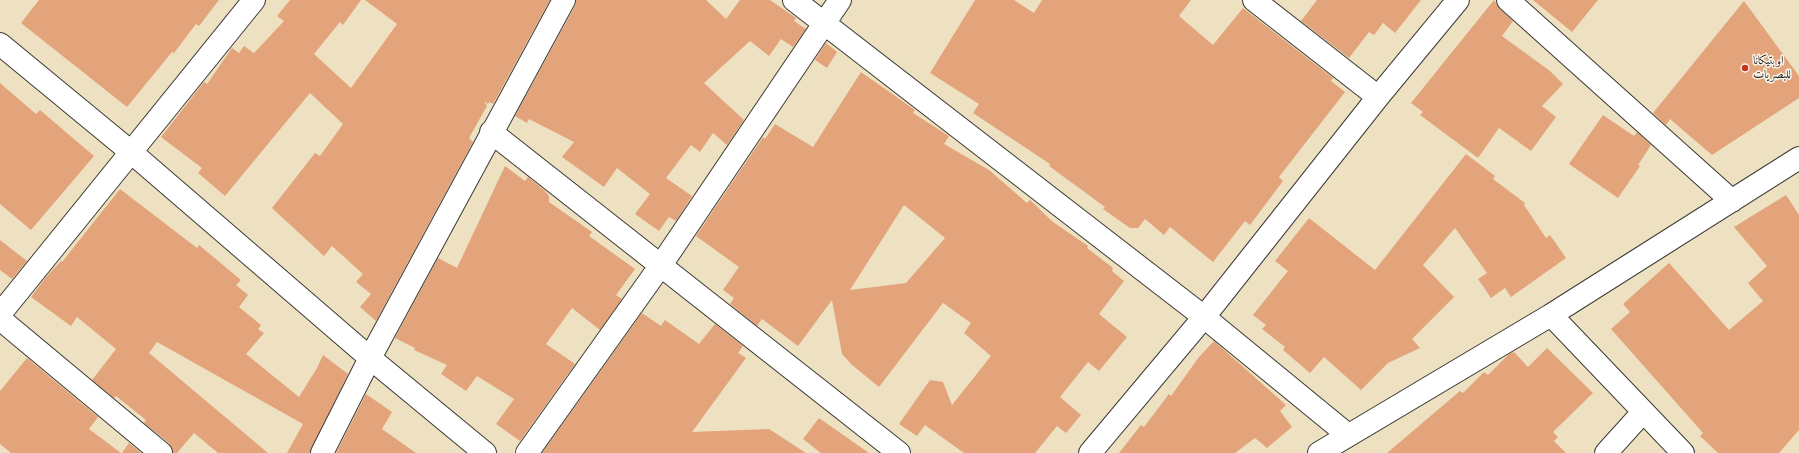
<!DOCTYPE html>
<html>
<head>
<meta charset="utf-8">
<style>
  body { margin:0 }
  canvas { display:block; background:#ede1c1 }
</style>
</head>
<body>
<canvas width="1799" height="453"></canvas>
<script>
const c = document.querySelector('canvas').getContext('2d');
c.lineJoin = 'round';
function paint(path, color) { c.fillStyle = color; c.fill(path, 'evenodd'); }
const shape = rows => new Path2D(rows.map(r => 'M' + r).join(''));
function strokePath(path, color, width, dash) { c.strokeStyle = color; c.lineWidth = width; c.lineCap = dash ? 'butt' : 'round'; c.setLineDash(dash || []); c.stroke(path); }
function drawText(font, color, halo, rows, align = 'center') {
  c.font = font + ' "Libre Caslon Text",Amiri,serif'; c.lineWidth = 3; c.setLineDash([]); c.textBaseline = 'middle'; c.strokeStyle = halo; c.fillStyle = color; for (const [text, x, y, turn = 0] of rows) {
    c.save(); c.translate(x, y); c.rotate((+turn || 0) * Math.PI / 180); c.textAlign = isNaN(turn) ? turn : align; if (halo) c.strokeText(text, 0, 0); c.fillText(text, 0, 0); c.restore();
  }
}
paint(shape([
  [39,0,219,0,199,26,196,24,174,53,172,52,127,107,21,23],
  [290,0,361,0,343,25,340,22,314,54,351,88,397,24,365,0,550,0,493,104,489,102,488,104,484,101,487,106,469,138,473,142,376,321,360,307,371,294,356,282,363,274,332,246,324,256,272,208,315,153,320,156,343,124,310,93,225,196,198,173,202,168,161,137,204,82,207,84,232,48,239,53,244,46,254,53,284,21,277,16],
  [576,0,706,0,726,19,740,0,770,0,796,18,794,21,806,29,793,47,781,39,769,56,750,41,704,83,744,120,727,145,713,133,700,152,691,145,666,178,692,196,676,221,669,217,659,231,635,214,650,194,617,168,604,187,562,157,574,142,529,119,527,123,515,116,575,6],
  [975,0,1014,0,1034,13,1042,0,1191,0,1179,16,1213,45,1243,8,1333,78,1331,81,1345,92,1279,177,1283,181,1250,225,1245,221,1213,262,1170,227,1164,235,1145,219,1138,228,1130,228,1103,209,1105,207,1049,166,1050,164,973,113,979,104,930,73],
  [1317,0,1421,0,1395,33,1383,23,1374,35,1369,32,1349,58,1301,21],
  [1494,0,1500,9,1513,21,1502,36,1550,71,1563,84,1542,106,1556,117,1531,151,1499,128,1478,158,1420,115,1423,112,1411,103],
  [1533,0,1598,0,1572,32],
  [1744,1,1799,76,1799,98,1712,155,1670,119,1666,125,1653,113],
  [826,43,837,52,827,68,815,60],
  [861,72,915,110,913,113,949,136,944,144,989,170,1027,203,1030,200,1053,222,1088,246,1087,248,1113,268,1112,271,1124,281,1099,314,1127,337,1099,371,1088,362,1060,397,1081,415,1066,433,1057,426,1035,453,964,453,925,425,917,436,899,424,930,380,943,382,952,405,991,356,964,333,971,323,943,303,879,387,852,365,842,354,832,300,798,346,762,319,757,326,730,304,734,298,723,290,739,267,696,236,763,137,765,139,775,124,813,147],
  [904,205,945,238,906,283,850,290],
  [0,83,36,114,40,110,94,156,31,230,0,204],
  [1603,115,1634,136,1637,132,1651,145,1638,165,1640,166,1618,198,1569,164],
  [1466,154,1495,176,1493,179,1525,203,1524,205,1546,238,1550,235,1566,258,1511,297,1505,288,1491,298,1478,279,1487,273,1455,228,1423,265,1454,297,1412,339,1420,348,1388,363,1361,390,1324,357,1310,373,1283,350,1285,347,1262,329,1266,325,1253,315,1288,271,1275,261,1309,218,1375,270],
  [505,166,525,181,528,177,545,191,549,196,549,202,592,232,589,236,635,269,616,295,622,299,600,330,572,308,546,344,575,364,520,441,496,424,514,399,477,376,466,391,441,374,447,365,414,350,415,348,395,338,438,258,457,268],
  [120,189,197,248,199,245,241,280,236,285,248,295,239,307,261,325,258,329,264,333,246,354,299,397,317,368,323,355,348,374,310,453,287,453,303,424,157,342,149,353,268,453,218,453,194,433,177,453,173,453,169,443,144,423,146,420,116,396,114,398,92,380,116,349,77,317,71,326,31,297,46,277,61,261,62,262],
  [1786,195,1799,215,1799,430,1779,453,1718,453,1700,436,1703,433,1611,329,1630,312,1623,304,1669,263,1729,330,1763,301,1748,283,1767,266,1734,227],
  [0,240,27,261,12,279,0,270],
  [642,313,661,326,665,320,699,344,715,324,743,346,738,353,746,358,692,432,769,429,806,453,542,453],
  [1214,341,1286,405,1280,411,1292,427,1267,448,1255,438,1235,453,1119,453,1141,425,1144,427,1169,394,1171,396,1199,357],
  [1547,348,1593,393,1553,432,1558,437,1554,441,1566,453,1387,453,1460,391,1463,393,1484,372,1488,375,1509,354,1514,352,1528,367],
  [27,358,98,417,89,429,121,453,11,453,0,444,0,391],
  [366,394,392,412,382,429,416,453,336,453],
  [819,418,869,453,821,453,803,439],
  [129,443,141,453,122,453]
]), '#e3a47c');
const minor = shape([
  [794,0,1204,317,1348,435],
  [1254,0,1378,97],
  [1508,0,1732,201],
  [0,44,131,152,370,358,485,453],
  [491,132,899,453],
  [0,314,254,0],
  [1551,315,1683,453],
  [0,319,161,453],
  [322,453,370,358,564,0],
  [527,453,661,265,840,0],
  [1090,453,1204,317,1378,97,1458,0],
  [1319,453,1551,315,1799,158],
  [1606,453,1643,412]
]);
strokePath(minor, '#3b3a35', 24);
strokePath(minor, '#fff', 22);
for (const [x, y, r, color] of [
  [1745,68,4,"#c8321e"]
]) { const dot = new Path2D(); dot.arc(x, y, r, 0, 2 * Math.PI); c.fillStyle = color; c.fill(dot); strokePath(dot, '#fbf7ec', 1.5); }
drawText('12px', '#1c1c1c', '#fbf7ec', [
  ["اوبتيكانا",1753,61],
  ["للبصريات",1753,75]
], 'left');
</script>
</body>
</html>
